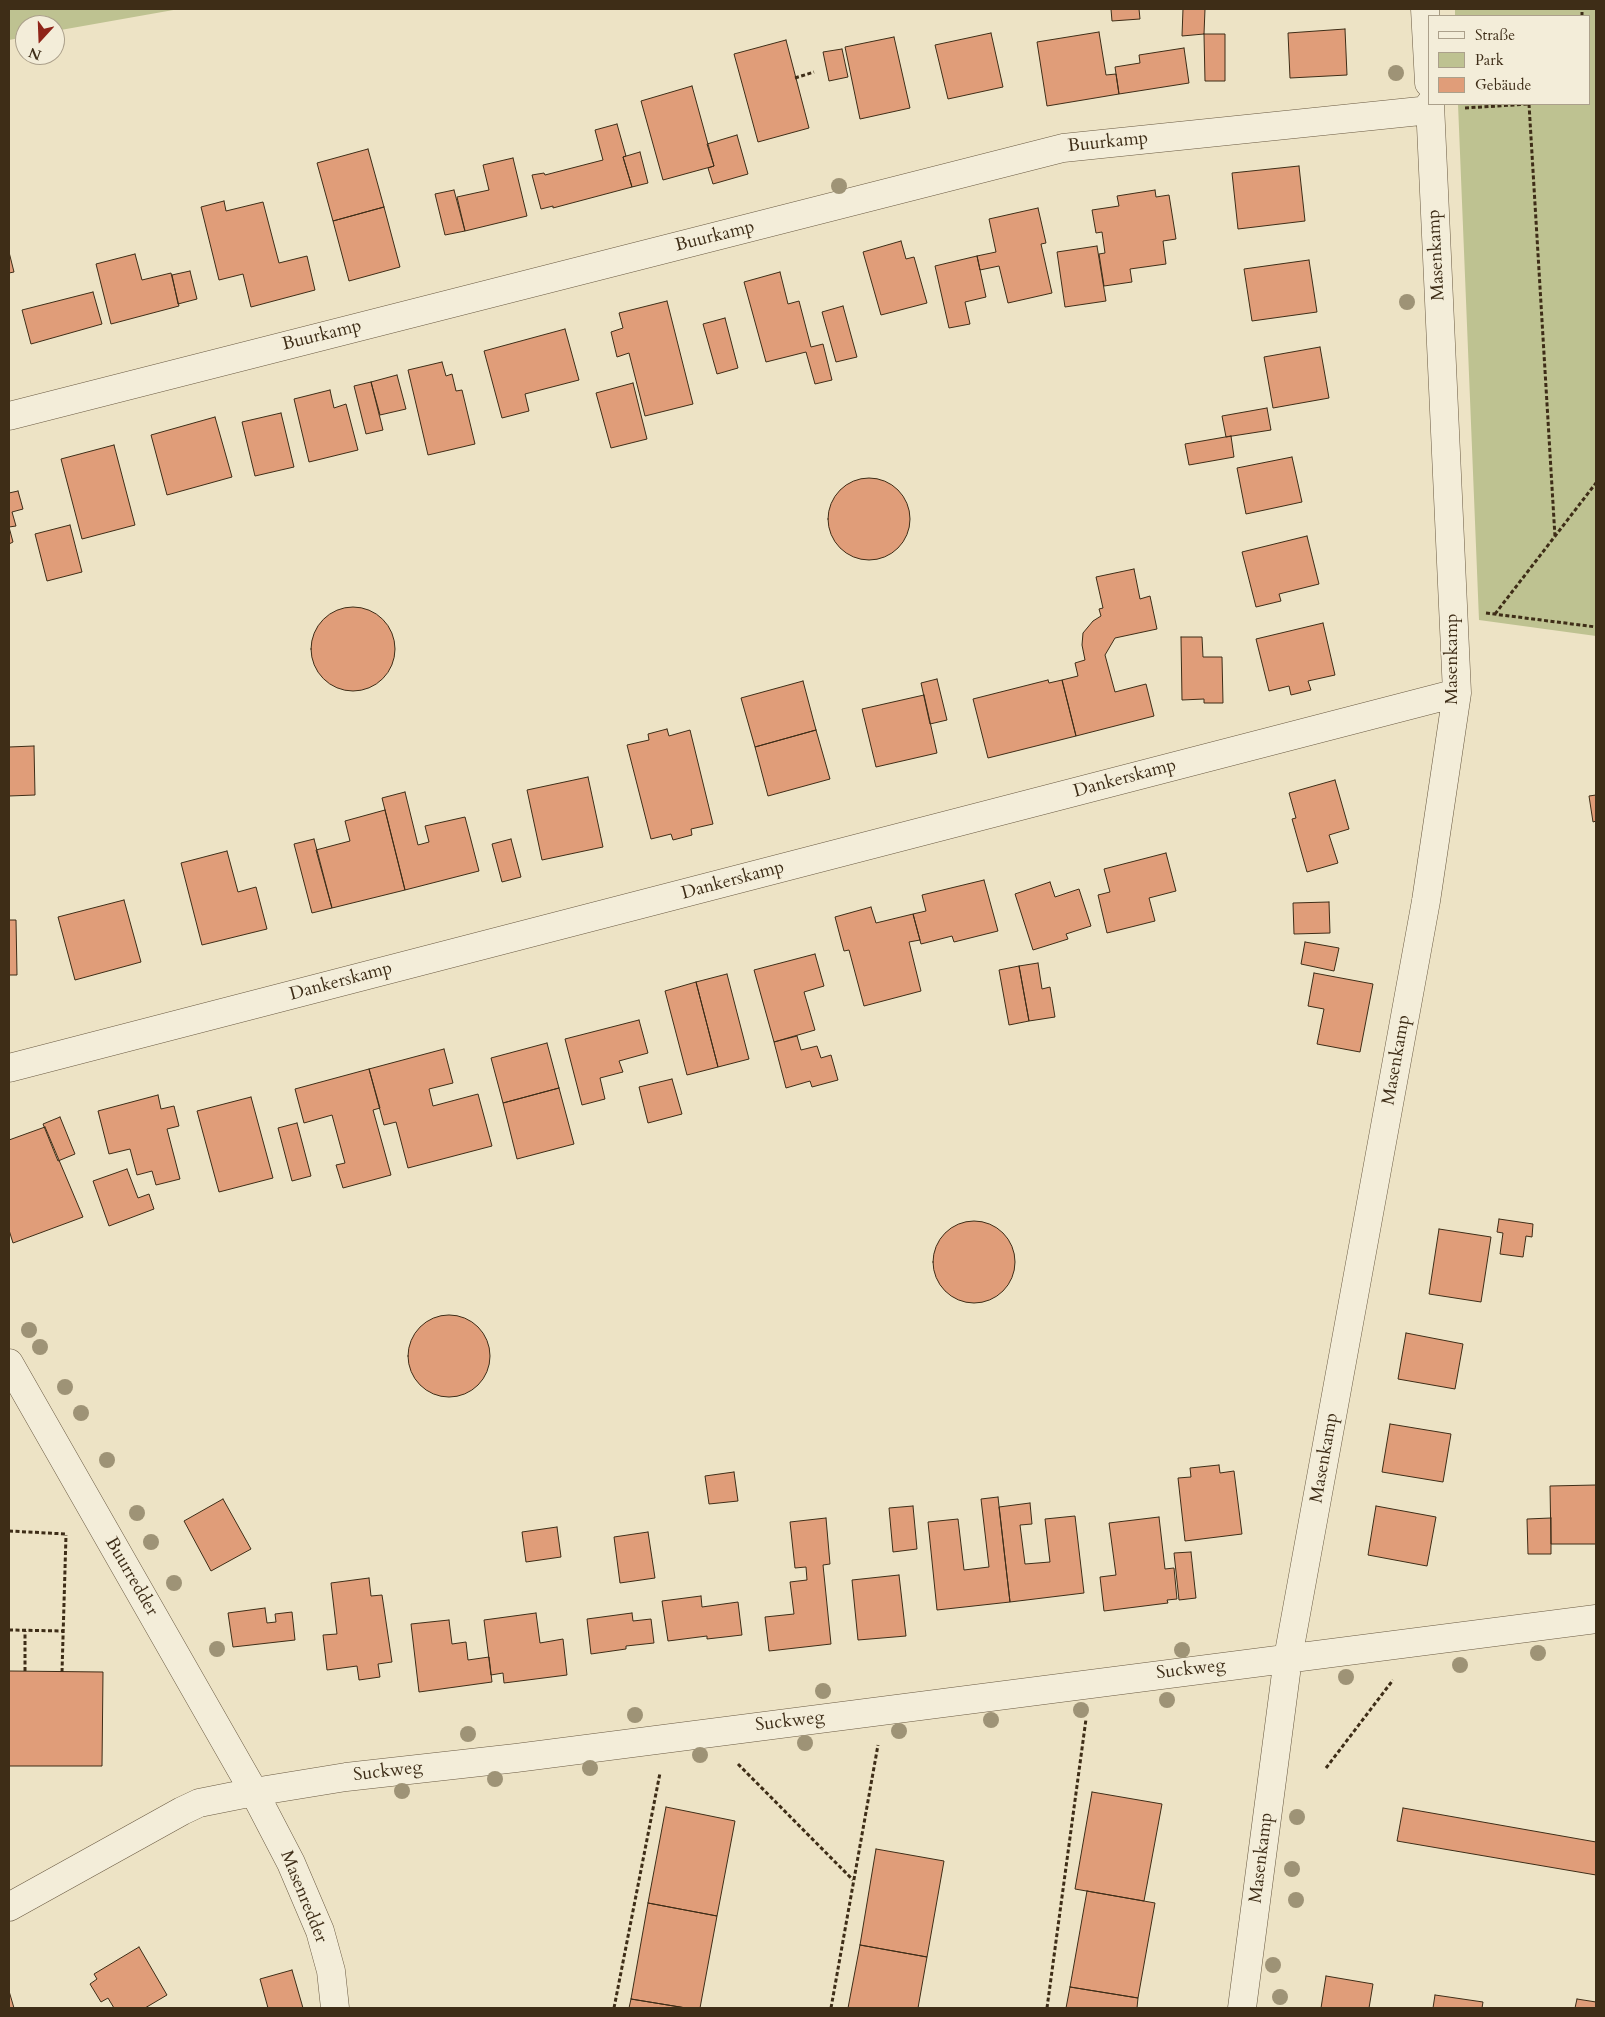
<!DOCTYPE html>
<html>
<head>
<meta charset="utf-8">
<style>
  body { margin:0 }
  #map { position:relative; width:1605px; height:2017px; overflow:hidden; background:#ede3c5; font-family:Cardo,serif }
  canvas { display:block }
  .frame { position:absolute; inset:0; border:10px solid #3e2d17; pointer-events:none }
  .legend { position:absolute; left:1428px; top:15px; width:162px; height:90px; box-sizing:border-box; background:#f3edd9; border:1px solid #aba08b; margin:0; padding:6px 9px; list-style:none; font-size:15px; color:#3e2d17 }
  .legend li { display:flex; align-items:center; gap:10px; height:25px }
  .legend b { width:25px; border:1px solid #aba08b }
  .north { position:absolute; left:15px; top:15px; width:50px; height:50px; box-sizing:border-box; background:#f3edd9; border:1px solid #aba08b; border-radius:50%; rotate:200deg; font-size:14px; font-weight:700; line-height:20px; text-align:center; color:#3e2d17 }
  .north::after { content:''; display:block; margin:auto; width:18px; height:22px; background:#8f2418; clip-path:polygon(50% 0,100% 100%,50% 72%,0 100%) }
</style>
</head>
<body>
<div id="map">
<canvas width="1605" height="2017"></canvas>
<div class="frame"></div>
<ul class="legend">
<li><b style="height:6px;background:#f3edd9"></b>Straße</li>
<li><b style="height:14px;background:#bec291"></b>Park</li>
<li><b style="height:14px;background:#e09d79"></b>Gebäude</li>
</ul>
<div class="north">N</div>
</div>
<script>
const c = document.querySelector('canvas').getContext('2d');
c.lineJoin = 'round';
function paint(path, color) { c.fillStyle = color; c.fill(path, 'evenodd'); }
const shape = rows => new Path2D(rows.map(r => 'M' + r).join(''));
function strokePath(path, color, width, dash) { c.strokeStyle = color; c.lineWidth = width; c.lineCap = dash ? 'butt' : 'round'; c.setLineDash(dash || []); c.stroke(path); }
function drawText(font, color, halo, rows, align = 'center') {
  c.font = font + ' Cardo,serif'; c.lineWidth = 4; c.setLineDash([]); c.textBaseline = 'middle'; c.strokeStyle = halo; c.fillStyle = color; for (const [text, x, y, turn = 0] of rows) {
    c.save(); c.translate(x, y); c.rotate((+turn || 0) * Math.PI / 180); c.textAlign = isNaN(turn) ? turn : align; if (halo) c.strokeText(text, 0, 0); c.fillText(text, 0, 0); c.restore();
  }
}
paint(shape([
  [9,9,179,9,55,31,55,25,25,25,25,37,9,40],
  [1455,9,1596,9,1596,636,1479,620,1458,104,1589,104,1589,16,1455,16]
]), '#bec291');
const building = shape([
  [1111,9,1139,9,1140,19,1112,21,1111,9],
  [1183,9,1205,9,1204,34,1182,36,1183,9],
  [1345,29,1347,75,1290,78,1288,33,1345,29],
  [1099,32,1106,75,1116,74,1119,94,1047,106,1037,42,1099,32],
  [991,33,1003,87,948,99,935,45,991,33],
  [1204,34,1225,34,1225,81,1205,81,1204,34],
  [894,37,910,108,860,119,845,47,894,37],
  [786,40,809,128,758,142,734,54,786,40],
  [1184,48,1189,83,1119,94,1115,67,1140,63,1139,55,1184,48],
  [842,49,848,77,829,81,823,52,842,49],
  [692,86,714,166,663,180,641,101,692,86],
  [617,124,626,156,623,157,632,187,553,208,553,206,541,209,532,175,544,173,545,175,603,160,595,130,617,124],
  [737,135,748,174,713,184,708,168,714,166,707,144,737,135],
  [368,149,384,207,333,221,317,163,368,149],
  [640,152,648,183,632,187,623,157,640,152],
  [513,158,527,216,465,231,457,197,489,190,483,165,513,158],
  [1299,166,1305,221,1238,229,1232,173,1299,166],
  [454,190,465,231,445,235,435,194,454,190],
  [1155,190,1156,197,1169,195,1176,239,1163,241,1166,264,1130,269,1132,282,1104,286,1099,254,1105,253,1102,232,1096,233,1092,210,1119,206,1117,196,1155,190],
  [224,201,226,211,263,202,279,263,307,256,315,290,251,307,243,274,219,280,201,207,224,201],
  [384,207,400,267,349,281,333,221,384,207],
  [1038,208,1046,243,1041,244,1052,293,1008,303,999,266,980,270,977,256,996,252,989,219,1038,208],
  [901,241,906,259,914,257,927,303,881,315,863,252,901,241],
  [1097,246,1106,301,1065,307,1057,252,1097,246],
  [9,252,14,272,9,273,9,252],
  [135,254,142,280,171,273,179,306,111,324,96,264,135,254],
  [977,256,986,297,965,302,970,324,949,328,935,266,977,256],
  [1309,260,1317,312,1252,321,1244,269,1309,260],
  [190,271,197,299,178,304,172,275,190,271],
  [780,272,788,304,799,301,811,347,823,344,832,380,815,384,806,352,766,362,744,282,780,272],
  [93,292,102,324,31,344,22,310,93,292],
  [667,301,693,404,645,416,629,353,617,357,611,332,623,328,619,313,667,301],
  [843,306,857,357,836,362,822,312,843,306],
  [725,318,738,368,717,374,703,324,725,318],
  [565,329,579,380,525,394,529,411,502,418,484,351,565,329],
  [1320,347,1329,398,1273,408,1264,357,1320,347],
  [442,362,446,376,452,374,456,391,462,390,475,444,428,455,408,370,442,362],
  [397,375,406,409,380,415,371,382,397,375],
  [371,382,383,430,366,434,354,386,371,382],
  [633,383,647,439,611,448,596,393,633,383],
  [330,390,334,408,346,404,358,450,309,462,294,399,330,390],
  [1267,408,1271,430,1226,437,1222,416,1267,408],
  [281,413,294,467,255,476,242,422,281,413],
  [215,417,232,477,167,495,151,435,215,417],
  [1231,436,1234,457,1189,465,1185,444,1231,436],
  [114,445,135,525,82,539,61,459,114,445],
  [1292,457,1302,502,1246,514,1237,468,1292,457],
  '828 519a41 41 0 1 1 82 0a41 41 0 1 1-82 0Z',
  [18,491,23,509,12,512,16,526,9,527,13,542,9,544,9,493,18,491],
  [70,525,82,572,47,581,35,534,70,525],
  [1307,536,1319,584,1279,594,1281,601,1256,607,1242,552,1307,536],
  [1134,569,1140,599,1150,596,1157,629,1115,638,1105,655,1115,692,1146,684,1154,716,1076,736,1062,680,1078,676,1075,663,1085,660,1082,645,1083,633,1093,621,1101,616,1099,609,1103,608,1096,577,1134,569],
  '311 649a42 42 0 1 1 84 0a42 42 0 1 1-84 0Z',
  [1323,623,1335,675,1308,681,1311,690,1291,695,1289,686,1269,691,1256,639,1323,623],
  [1181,637,1202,637,1203,657,1222,657,1223,703,1204,703,1204,699,1182,700,1181,637],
  [937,679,947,720,930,724,921,683,937,679],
  [1048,680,1049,683,1062,680,1076,736,988,758,973,699,1048,680],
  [803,681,816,730,755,747,741,698,803,681],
  [924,695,937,753,876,767,862,709,924,695],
  [667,729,669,736,690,730,713,824,691,829,692,835,673,840,671,834,651,839,627,745,649,740,648,734,667,729],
  [816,730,830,779,768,796,755,747,816,730],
  [34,746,35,795,9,796,9,747,34,746],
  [588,777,603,847,542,860,527,790,588,777],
  [1335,780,1349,829,1329,835,1338,863,1307,872,1292,819,1296,818,1289,793,1335,780],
  [405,792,418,845,429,842,425,826,465,817,479,871,405,890,382,798,405,792],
  [1596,795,1596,821,1593,822,1589,796,1596,795],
  [385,810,405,890,332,908,316,850,350,841,345,821,385,810],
  [314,839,332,908,312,913,294,844,314,839],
  [511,839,521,877,502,882,492,844,511,839],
  [227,851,238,892,256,887,267,929,202,945,181,863,227,851],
  [1166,853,1176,891,1149,898,1155,921,1107,933,1098,895,1110,892,1104,869,1166,853],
  [984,880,998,931,954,942,952,936,921,944,913,914,926,911,922,895,984,880],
  [1050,882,1055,897,1079,889,1091,926,1066,934,1068,939,1033,950,1015,894,1050,882],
  [124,900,141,962,75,980,58,917,124,900],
  [1329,902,1330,933,1294,934,1293,903,1329,902],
  [871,907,876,923,913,914,920,940,909,942,921,991,864,1006,849,950,844,951,835,917,871,907],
  [9,920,16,920,17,975,9,975,9,920],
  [1305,942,1339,948,1334,971,1301,964,1305,942],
  [815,954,824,986,804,992,815,1030,774,1042,754,970,815,954],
  [1038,963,1042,989,1050,987,1055,1017,1029,1021,1019,966,1038,963],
  [1019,966,1029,1021,1009,1025,999,970,1019,966],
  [1314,973,1373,984,1360,1052,1317,1044,1324,1009,1308,1006,1314,973],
  [727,974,749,1059,718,1067,696,982,727,974],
  [696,982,718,1067,687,1075,665,991,696,982],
  [639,1020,648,1053,619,1061,623,1072,600,1078,605,1099,582,1105,565,1039,639,1020],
  [797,1036,801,1050,817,1046,821,1058,831,1055,838,1080,812,1087,810,1081,786,1088,774,1042,797,1036],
  [547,1043,559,1088,503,1103,491,1058,547,1043],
  [444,1049,453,1083,429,1089,433,1106,478,1094,492,1146,408,1168,396,1122,384,1125,369,1069,444,1049],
  [369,1069,380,1108,373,1110,391,1175,343,1188,336,1165,345,1163,332,1115,304,1123,295,1089,369,1069],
  [672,1079,682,1114,648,1123,639,1087,672,1079],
  [559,1088,574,1144,517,1159,503,1103,559,1088],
  [158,1095,161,1109,174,1106,179,1126,167,1129,180,1179,156,1185,152,1171,137,1175,130,1149,109,1154,98,1111,158,1095],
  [251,1097,273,1178,219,1192,197,1111,251,1097],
  [60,1117,75,1154,58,1161,43,1124,60,1117],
  [297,1123,311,1176,292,1181,278,1128,297,1123],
  [45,1127,83,1217,13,1243,9,1230,9,1140,45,1127],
  [127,1169,138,1198,149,1194,154,1209,109,1226,93,1181,127,1169],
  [1499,1219,1533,1224,1532,1237,1526,1236,1523,1257,1500,1254,1503,1233,1497,1232,1499,1219],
  '933 1262a41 41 0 1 1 82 0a41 41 0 1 1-82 0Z',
  [1439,1229,1491,1237,1481,1302,1429,1294,1439,1229],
  '408 1356a41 41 0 1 1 82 0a41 41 0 1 1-82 0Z',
  [1406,1333,1463,1344,1455,1389,1398,1379,1406,1333],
  [1390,1424,1451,1434,1443,1482,1382,1472,1390,1424],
  [1219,1465,1220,1473,1234,1471,1242,1534,1185,1541,1178,1478,1191,1477,1190,1468,1219,1465],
  [734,1472,738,1501,709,1504,705,1476,734,1472],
  [1596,1485,1596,1544,1551,1544,1550,1486,1596,1485],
  [998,1497,1010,1602,937,1610,928,1522,958,1519,964,1570,989,1567,981,1499,998,1497],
  [223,1499,251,1549,211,1571,184,1521,223,1499],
  [1030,1503,1032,1524,1020,1525,1025,1564,1050,1562,1045,1519,1075,1516,1084,1593,1010,1602,999,1507,1030,1503],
  [913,1506,917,1549,893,1552,889,1508,913,1506],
  [1376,1506,1436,1517,1427,1566,1368,1555,1376,1506],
  [1159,1517,1165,1569,1174,1568,1177,1599,1167,1600,1168,1603,1104,1611,1100,1577,1116,1575,1109,1523,1159,1517],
  [826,1518,830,1564,823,1565,831,1644,769,1651,765,1617,794,1614,790,1582,807,1580,806,1567,795,1568,790,1522,826,1518],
  [1551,1518,1551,1554,1528,1554,1527,1519,1551,1518],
  [557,1527,561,1557,526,1562,522,1532,557,1527],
  [648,1532,655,1578,620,1583,614,1537,648,1532],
  [1191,1552,1196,1598,1179,1600,1174,1553,1191,1552],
  [899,1575,906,1636,858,1640,852,1580,899,1575],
  [369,1578,371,1596,382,1595,392,1662,378,1664,380,1677,359,1680,357,1666,327,1670,323,1635,337,1634,331,1583,369,1578],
  [701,1596,702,1607,738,1602,742,1635,707,1639,707,1636,668,1641,662,1601,701,1596],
  [265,1608,267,1623,276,1622,275,1614,292,1612,295,1640,233,1647,228,1613,265,1608],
  [536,1613,540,1643,563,1639,567,1675,504,1683,503,1673,491,1675,484,1620,536,1613],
  [632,1613,633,1621,651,1619,654,1643,626,1646,626,1649,591,1654,587,1619,632,1613],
  [449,1620,452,1644,466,1642,468,1660,489,1657,492,1682,419,1692,411,1624,449,1620],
  [9,1671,103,1672,102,1766,9,1766,9,1671],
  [1092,1792,1162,1804,1144,1901,1075,1889,1092,1792],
  [666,1807,735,1821,717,1916,648,1903,666,1807],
  [1403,1808,1596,1842,1596,1875,1397,1841,1403,1808],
  [876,1849,944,1861,927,1957,860,1945,876,1849],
  [1087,1891,1155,1903,1138,1998,1070,1987,1087,1891],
  [648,1903,717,1916,700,2008,686,2008,631,1999,648,1903],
  [860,1945,927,1957,918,2008,848,2008,860,1945],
  [139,1947,167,1995,145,2008,114,2008,108,1998,101,2002,90,1984,97,1979,94,1974,139,1947],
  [292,1970,303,2008,268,2008,260,1979,292,1970],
  [1326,1976,1373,1984,1369,2008,1321,2008,1326,1976],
  [1070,1987,1138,1998,1137,2008,1066,2008,1070,1987],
  [9,1991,14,2008,9,2008,9,1991],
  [1435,1995,1483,2002,1482,2008,1433,2008,1435,1995],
  [631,1999,686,2008,629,2008,631,1999],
  [1577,1999,1596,2002,1596,2008,1575,2008,1577,1999]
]);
paint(building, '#e09d79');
strokePath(building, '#3e2d17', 1);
const minor = shape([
  [1425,9,1429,83],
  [9,416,1063,148,1430,110],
  [9,1068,1457,693],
  [9,1363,254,1792,291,1863,320,1931,331,1971,335,2008],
  [9,1907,182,1811,199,1803,254,1792,346,1777,516,1758,1596,1619],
  [1242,2008,1288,1658,1426,901,1457,693,1430,104]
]);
strokePath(minor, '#6a5a42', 29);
strokePath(shape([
  [1582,16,1582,9],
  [795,78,814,72],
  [1529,104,1555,537],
  [1465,108,1529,104],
  [1486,613,1596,627],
  [1495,614,1596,483],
  [9,1531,66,1534],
  [9,1630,64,1631],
  [25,1671,25,1631],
  [62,1672,66,1535],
  [738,1764,853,1880],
  [1326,1768,1393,1680],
  [614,2008,660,1773],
  [831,2008,878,1745],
  [1047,2008,1086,1719]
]), '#3e2d17', 3, [4, 2.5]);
strokePath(minor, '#f3edd9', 28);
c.fillStyle = '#9e9376';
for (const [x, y] of [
  [1396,73],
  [839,186],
  [1407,302],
  [29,1330],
  [40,1347],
  [65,1387],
  [81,1413],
  [107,1460],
  [137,1513],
  [151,1542],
  [174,1583],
  [217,1649],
  [1182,1650],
  [1538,1653],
  [1460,1665],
  [1346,1677],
  [823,1691],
  [1167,1700],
  [1081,1710],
  [635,1715],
  [991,1720],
  [899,1731],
  [468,1734],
  [805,1743],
  [700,1755],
  [590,1768],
  [495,1779],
  [402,1791],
  [1297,1817],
  [1292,1869],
  [1296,1900],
  [1273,1965],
  [1280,1997]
]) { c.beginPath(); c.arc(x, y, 8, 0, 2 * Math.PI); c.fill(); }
drawText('18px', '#3e2d17', '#f3edd9', [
  ["Buurkamp",1108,143,-6],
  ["Buurkamp",715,237,-14],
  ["Masenkamp",1437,255,-93],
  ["Buurkamp",322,336,-14],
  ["Masenkamp",1453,659,-90],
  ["Dankerskamp",1125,779,-15],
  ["Dankerskamp",733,881,-15],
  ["Dankerskamp",341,982,-15],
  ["Masenkamp",1397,1060,-80],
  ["Masenkamp",1325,1458,-80],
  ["Buurredder",131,1577,60],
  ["Suckweg",1191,1670,-7],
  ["Suckweg",790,1722,-7],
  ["Suckweg",388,1772,-7],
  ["Masenkamp",1262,1858,-83],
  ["Masenredder",303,1897,68]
]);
</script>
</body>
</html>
